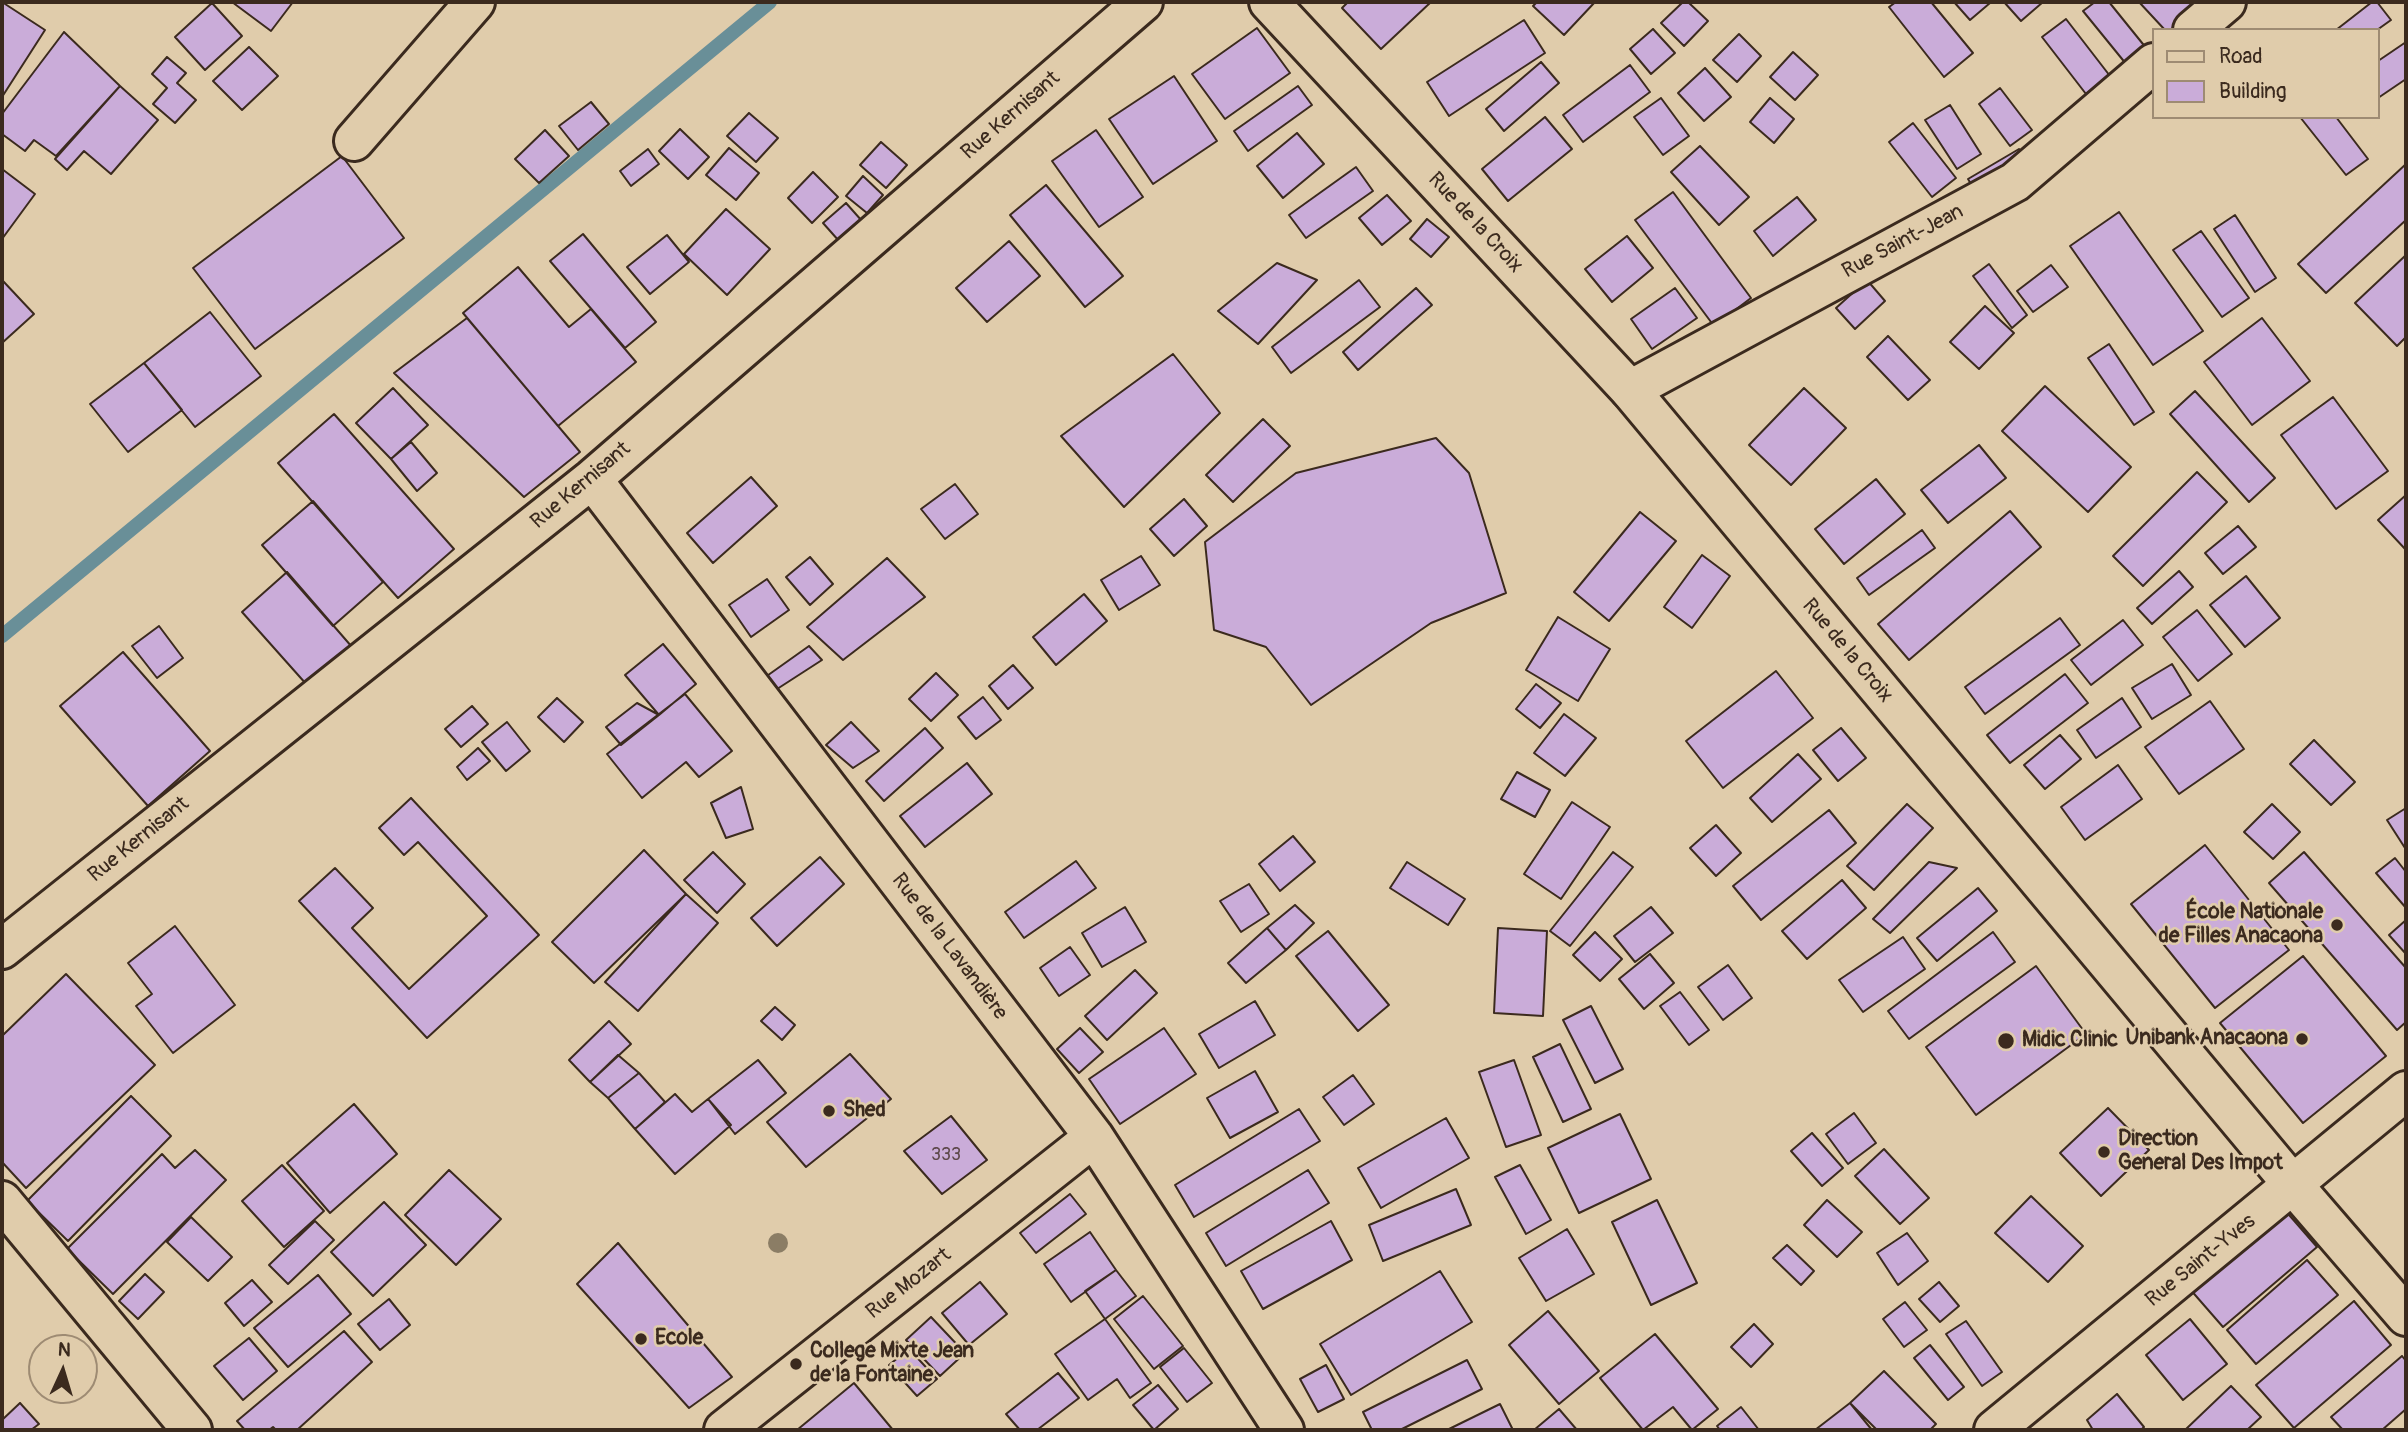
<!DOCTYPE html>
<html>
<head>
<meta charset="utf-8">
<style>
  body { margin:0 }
  #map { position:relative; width:2408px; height:1432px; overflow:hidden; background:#e0ccab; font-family:Pangolin,sans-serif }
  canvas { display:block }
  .frame { position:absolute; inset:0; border:4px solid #3b2a1e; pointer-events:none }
  .legend { position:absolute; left:2152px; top:28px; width:228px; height:91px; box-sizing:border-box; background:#e0ccab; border:2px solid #9e8b73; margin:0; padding:9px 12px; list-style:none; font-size:21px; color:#3b2a1e }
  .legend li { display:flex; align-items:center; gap:14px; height:35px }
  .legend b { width:35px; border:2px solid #9e8b73 }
  .north { position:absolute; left:28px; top:1334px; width:70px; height:70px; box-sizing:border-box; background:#e0ccab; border:2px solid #9e8b73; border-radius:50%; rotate:4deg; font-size:19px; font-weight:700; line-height:28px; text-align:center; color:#3b2a1e }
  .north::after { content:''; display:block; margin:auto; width:24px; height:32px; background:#3b2a1e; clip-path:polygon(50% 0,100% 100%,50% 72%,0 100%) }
</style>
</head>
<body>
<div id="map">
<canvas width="2408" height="1432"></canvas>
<div class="frame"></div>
<ul class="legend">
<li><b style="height:9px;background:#e0ccab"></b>Road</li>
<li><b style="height:19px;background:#caacd9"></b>Building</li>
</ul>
<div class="north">N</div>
</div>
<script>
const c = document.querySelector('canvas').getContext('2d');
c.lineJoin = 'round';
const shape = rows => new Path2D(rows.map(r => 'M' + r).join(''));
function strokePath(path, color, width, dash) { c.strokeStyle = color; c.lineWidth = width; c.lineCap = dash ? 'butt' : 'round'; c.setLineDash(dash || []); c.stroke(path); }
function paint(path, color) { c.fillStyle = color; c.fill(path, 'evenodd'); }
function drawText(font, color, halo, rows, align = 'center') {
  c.font = font + ' Pangolin,sans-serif'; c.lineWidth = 5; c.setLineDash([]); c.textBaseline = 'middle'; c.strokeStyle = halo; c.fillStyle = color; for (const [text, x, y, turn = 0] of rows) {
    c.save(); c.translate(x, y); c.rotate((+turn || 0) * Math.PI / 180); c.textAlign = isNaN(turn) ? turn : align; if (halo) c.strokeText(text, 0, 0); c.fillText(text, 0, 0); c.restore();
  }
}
strokePath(shape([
  [2,636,770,2]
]), '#698f98', 14);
const building = shape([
  [2,2,45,30,2,97,2,2],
  [232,2,293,2,271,31,232,2],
  [1348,2,1431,2,1381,49,1342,8,1348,2],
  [1537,2,1595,2,1564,35,1533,6,1537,2],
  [1683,2,1688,2,1708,21,1684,46,1661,23,1683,2],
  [1896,2,1931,2,1973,53,1944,77,1889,7,1896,2],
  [1954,2,1989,2,1990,3,1970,20,1954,2],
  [2004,2,2043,2,2021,21,2004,2],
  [2095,2,2109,2,2151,54,2131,70,2083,11,2095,2],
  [2139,2,2195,2,2203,11,2183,30,2165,30,2139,2],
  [2372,2,2377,2,2391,20,2377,30,2336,30,2372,2],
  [212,3,242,36,205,70,175,37,212,3],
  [2066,19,2110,76,2086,94,2042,37,2066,19],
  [1524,20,1545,53,1449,116,1427,82,1524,20],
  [1257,28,1290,73,1225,119,1192,74,1257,28],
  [1653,29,1675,53,1651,74,1630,49,1653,29],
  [64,32,120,86,56,156,34,140,25,151,2,134,2,114,64,32],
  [1739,34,1761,56,1737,82,1713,60,1739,34],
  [2406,42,2406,79,2378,98,2378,61,2406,42],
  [249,47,278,76,242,110,213,81,249,47],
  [1793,52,1818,75,1795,100,1770,77,1793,52],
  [167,57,186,73,177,83,196,100,175,123,153,104,167,88,152,74,167,57],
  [1541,62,1559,83,1504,131,1486,109,1541,62],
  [1630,65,1650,92,1583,142,1563,115,1630,65],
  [1705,68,1731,97,1704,121,1678,93,1705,68],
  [1174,76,1217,141,1153,184,1109,119,1174,76],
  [120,86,158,120,111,174,84,151,67,170,55,159,120,86],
  [1298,86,1312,105,1248,151,1234,131,1298,86],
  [2000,88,2032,130,2010,146,1979,104,2000,88],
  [1661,98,1689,136,1663,155,1634,117,1661,98],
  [1770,98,1794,119,1774,143,1750,122,1770,98],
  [591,102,609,124,578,150,559,126,591,102],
  [1950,105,1981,154,1957,169,1925,120,1950,105],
  [749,113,778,138,756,162,727,136,749,113],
  [1545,117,1572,149,1508,201,1482,169,1545,117],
  [2300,117,2336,117,2368,159,2346,175,2300,117],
  [1913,123,1956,178,1932,197,1889,142,1913,123],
  [680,129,709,157,688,179,659,151,680,129],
  [545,130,569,156,539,183,515,159,545,130],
  [1096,130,1143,197,1099,227,1052,161,1096,130],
  [1297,133,1324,164,1283,198,1257,166,1297,133],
  [881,142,907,165,886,188,860,165,881,142],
  [1700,146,1749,197,1719,225,1671,172,1700,146],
  [729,148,759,173,736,200,706,175,729,148],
  [648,149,659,164,631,186,620,171,648,149],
  [2019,149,2026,159,1974,189,1968,179,2019,149],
  [342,156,404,238,255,349,193,268,342,156],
  [2406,164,2406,220,2326,293,2298,264,2406,164],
  [1356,167,1373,191,1306,238,1289,215,1356,167],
  [2,169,35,194,2,239,2,169],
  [813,172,838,197,812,223,788,198,813,172],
  [863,176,883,195,867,213,846,196,863,176],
  [1046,185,1123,276,1085,307,1010,215,1046,185],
  [1673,192,1751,298,1714,326,1635,220,1673,192],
  [1387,195,1411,221,1382,245,1359,218,1387,195],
  [1797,197,1816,220,1773,256,1754,231,1797,197],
  [846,203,862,221,839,241,823,223,846,203],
  [726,209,770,249,727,295,684,254,726,209],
  [2119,212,2203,331,2153,365,2070,246,2119,212],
  [2235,215,2276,278,2255,292,2214,229,2235,215],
  [1427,219,1449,237,1431,257,1410,239,1427,219],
  [2201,231,2249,298,2222,317,2173,250,2201,231],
  [583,234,656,322,625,348,550,261,583,234],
  [667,235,689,262,650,294,627,267,667,235],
  [1627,236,1653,268,1612,302,1585,269,1627,236],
  [1009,241,1040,276,987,322,956,288,1009,241],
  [2406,255,2406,337,2397,346,2355,303,2406,255],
  [1277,263,1317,280,1258,344,1218,311,1277,263],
  [1989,264,2027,315,2012,328,1973,276,1989,264],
  [2051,265,2068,287,2033,312,2017,291,2051,265],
  [518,267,569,327,591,309,636,362,558,426,463,313,518,267],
  [1359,280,1380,307,1291,373,1272,347,1359,280],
  [1867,280,1885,301,1855,329,1836,308,1867,280],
  [3,281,34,314,2,343,2,282,3,281],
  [1416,288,1432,305,1358,370,1343,352,1416,288],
  [1675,288,1697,318,1652,349,1631,319,1675,288],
  [1985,306,2014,333,1979,369,1950,342,1985,306],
  [210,312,261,376,195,427,144,363,210,312],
  [467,318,580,452,524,497,394,373,467,318],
  [2262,318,2310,381,2252,425,2204,362,2262,318],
  [1888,336,1930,380,1908,400,1867,357,1888,336],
  [2109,344,2154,412,2134,425,2088,358,2109,344],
  [1173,354,1220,413,1124,507,1061,436,1173,354],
  [144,363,182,410,128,452,90,404,144,363],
  [2045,386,2131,467,2088,512,2002,431,2045,386],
  [393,388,428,425,391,459,356,423,393,388],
  [1804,388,1846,428,1791,485,1749,445,1804,388],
  [2195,391,2275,478,2249,502,2170,414,2195,391],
  [2333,397,2388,471,2336,509,2281,435,2333,397],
  [334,414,454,549,398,598,278,463,334,414],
  [1263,419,1290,446,1233,502,1206,475,1263,419],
  [1436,438,1469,473,1506,593,1431,623,1311,705,1266,647,1214,630,1205,542,1296,473,1436,438],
  [411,442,437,473,417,491,391,459,411,442],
  [1979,445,2006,478,1948,523,1921,490,1979,445],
  [2197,472,2227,502,2143,586,2113,556,2197,472],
  [751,477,777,506,713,563,687,533,751,477],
  [1876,479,1905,514,1844,564,1815,529,1876,479],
  [955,484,978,514,945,539,921,509,955,484],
  [2406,495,2406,550,2378,520,2406,495],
  [1184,499,1207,526,1174,556,1150,529,1184,499],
  [313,501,383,582,333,626,262,545,313,501],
  [2010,511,2041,547,1909,660,1878,624,2010,511],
  [1640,512,1676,541,1609,621,1574,592,1640,512],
  [2238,526,2256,547,2223,574,2205,553,2238,526],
  [1922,530,1935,548,1869,595,1857,578,1922,530],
  [1702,555,1730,576,1692,628,1664,607,1702,555],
  [1141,556,1160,585,1119,610,1101,580,1141,556],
  [810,557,833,584,810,605,786,577,810,557],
  [887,558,925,597,843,660,807,627,887,558],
  [2179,571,2193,587,2152,624,2137,608,2179,571],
  [287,572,352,647,307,685,242,612,287,572],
  [2246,576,2280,618,2245,647,2210,605,2246,576],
  [767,579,789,610,751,637,729,605,767,579],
  [1084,594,1107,621,1056,665,1033,637,1084,594],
  [2197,610,2232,654,2198,681,2163,637,2197,610],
  [1558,617,1610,649,1578,701,1526,670,1558,617],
  [2060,618,2080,645,1985,714,1965,687,2060,618],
  [2123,620,2143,645,2091,685,2071,660,2123,620],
  [159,626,183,658,157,678,132,646,159,626],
  [663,644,696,684,659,715,625,675,663,644],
  [809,646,822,660,774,691,764,678,809,646],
  [123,652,210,751,148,806,60,706,123,652],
  [2172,664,2191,695,2152,719,2132,688,2172,664],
  [1013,665,1033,688,1008,709,989,686,1013,665],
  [1776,671,1813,718,1723,788,1686,741,1776,671],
  [936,673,958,695,931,721,909,699,936,673],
  [2065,674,2088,703,2010,763,1987,735,2065,674],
  [1536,684,1561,703,1540,728,1516,709,1536,684],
  [685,694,732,751,699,777,686,762,642,798,607,754,685,694],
  [983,697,1001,720,976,739,958,717,983,697],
  [557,698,583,722,564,742,538,717,557,698],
  [2122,698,2141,727,2096,758,2077,730,2122,698],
  [2210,701,2244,749,2179,794,2145,747,2210,701],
  [637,703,659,715,621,745,606,727,637,703],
  [472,706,488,724,461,747,445,729,472,706],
  [1564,714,1596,738,1565,776,1534,753,1564,714],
  [507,722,530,751,506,771,482,742,507,722],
  [851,722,879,751,853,768,826,745,851,722],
  [925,728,943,748,884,801,866,781,925,728],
  [1841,728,1866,758,1838,781,1813,750,1841,728],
  [2060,735,2081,759,2045,789,2024,765,2060,735],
  [2314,740,2355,782,2331,805,2290,764,2314,740],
  [478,748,490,761,467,780,457,767,478,748],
  [1798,754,1821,779,1772,822,1750,798,1798,754],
  [967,763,992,794,925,847,900,816,967,763],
  [2118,765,2142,799,2085,840,2061,807,2118,765],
  [1517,772,1550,790,1535,817,1501,799,1517,772],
  [741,787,753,829,726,838,711,803,741,787],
  [411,798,539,935,427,1038,299,901,335,868,373,908,352,928,409,989,487,916,418,842,404,855,379,828,411,798],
  [1572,802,1610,827,1561,899,1524,874,1572,802],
  [1907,804,1933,828,1874,890,1847,866,1907,804],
  [2272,804,2300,832,2273,859,2244,832,2272,804],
  [2406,808,2406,848,2405,848,2387,820,2406,808],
  [1829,810,1856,843,1761,920,1733,886,1829,810],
  [1716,825,1741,853,1716,876,1690,848,1716,825],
  [1293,836,1315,862,1280,891,1259,864,1293,836],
  [2205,845,2289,950,2215,1008,2131,904,2205,845],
  [644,850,686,894,594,983,552,942,644,850],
  [713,852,745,884,717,913,684,880,713,852],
  [1613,852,1633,867,1570,946,1550,931,1613,852],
  [2304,852,2406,968,2406,1022,2397,1030,2269,883,2304,852],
  [820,857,844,884,777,946,751,918,820,857],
  [2395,858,2406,872,2406,908,2376,873,2395,858],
  [1076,861,1096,888,1024,938,1005,912,1076,861],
  [1407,862,1465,899,1448,925,1390,888,1407,862],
  [1929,862,1957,868,1890,933,1873,919,1929,862],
  [1842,880,1866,908,1807,959,1782,931,1842,880],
  [1249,884,1269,914,1241,932,1220,901,1249,884],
  [1978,888,1997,911,1937,961,1917,938,1978,888],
  [686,894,718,923,638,1011,605,982,686,894],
  [1295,905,1314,923,1286,950,1267,928,1295,905],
  [1125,907,1146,942,1102,967,1082,933,1125,907],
  [1651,907,1673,933,1635,962,1614,936,1651,907],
  [2406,920,2406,954,2389,935,2406,920],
  [175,926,235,1005,173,1053,136,1006,152,994,128,963,175,926],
  [1267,928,1286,950,1246,983,1228,963,1267,928],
  [1498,928,1547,931,1543,1016,1494,1013,1498,928],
  [1328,931,1389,1005,1358,1031,1296,956,1328,931],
  [1595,932,1622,959,1600,981,1573,955,1595,932],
  [1993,932,2015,962,1909,1039,1888,1011,1993,932],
  [1903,937,1925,969,1863,1012,1839,980,1903,937],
  [1070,947,1090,975,1059,996,1040,968,1070,947],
  [1650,954,1674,983,1644,1009,1619,979,1650,954],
  [2303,956,2386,1056,2303,1123,2220,1023,2303,956],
  [1728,965,1752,998,1723,1020,1698,987,1728,965],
  [2036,966,2086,1034,1976,1115,1926,1047,2036,966],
  [1135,970,1157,993,1107,1040,1085,1016,1135,970],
  [66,974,155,1065,26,1188,2,1162,2,1036,66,974],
  [1680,992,1709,1030,1689,1045,1660,1006,1680,992],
  [1255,1001,1275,1035,1219,1068,1199,1034,1255,1001],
  [1591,1006,1623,1069,1595,1083,1563,1020,1591,1006],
  [775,1007,795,1025,782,1040,761,1021,775,1007],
  [609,1021,631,1044,590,1082,569,1060,609,1021],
  [1080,1028,1103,1052,1079,1073,1057,1049,1080,1028],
  [1164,1028,1196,1074,1120,1124,1089,1079,1164,1028],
  [1560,1044,1591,1109,1563,1122,1533,1057,1560,1044],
  [850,1054,891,1099,806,1167,767,1122,850,1054],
  [618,1055,639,1073,608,1098,590,1082,618,1055],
  [758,1060,786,1093,735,1134,708,1099,758,1060],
  [1514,1060,1541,1135,1506,1147,1479,1072,1514,1060],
  [1255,1071,1278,1112,1230,1138,1207,1098,1255,1071],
  [639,1073,665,1102,635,1129,608,1098,639,1073],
  [1353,1075,1374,1104,1344,1125,1323,1097,1353,1075],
  [675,1094,692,1112,708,1099,731,1125,675,1174,635,1129,675,1094],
  [131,1096,171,1136,68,1241,27,1201,131,1096],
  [354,1104,397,1154,330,1213,287,1163,354,1104],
  [2108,1108,2149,1150,2101,1196,2060,1153,2108,1108],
  [1299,1109,1320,1141,1194,1217,1175,1185,1299,1109],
  [1854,1113,1876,1143,1848,1164,1826,1134,1854,1113],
  [1620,1114,1651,1179,1579,1213,1548,1148,1620,1114],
  [951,1116,987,1160,942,1194,904,1151,951,1116],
  [1446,1118,1469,1158,1381,1208,1358,1168,1446,1118],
  [1812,1133,1843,1168,1822,1186,1791,1151,1812,1133],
  [1884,1149,1929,1198,1900,1224,1855,1176,1884,1149],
  [195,1150,226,1180,113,1294,67,1249,162,1154,175,1168,195,1150],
  [282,1165,324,1211,284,1247,242,1201,282,1165],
  [1520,1165,1551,1220,1526,1234,1495,1177,1520,1165],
  [449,1170,501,1219,456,1265,405,1215,449,1170],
  [1308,1170,1329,1203,1226,1266,1206,1233,1308,1170],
  [1456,1189,1471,1225,1383,1261,1369,1225,1456,1189],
  [1070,1194,1086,1214,1036,1253,1020,1233,1070,1194],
  [2031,1196,2083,1246,2048,1282,1995,1233,2031,1196],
  [1657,1200,1697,1283,1651,1305,1612,1222,1657,1200],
  [1827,1200,1862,1232,1837,1257,1804,1225,1827,1200],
  [384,1202,426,1245,373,1296,331,1252,384,1202],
  [2283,1208,2317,1247,2223,1327,2189,1288,2283,1208],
  [191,1217,232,1257,208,1281,167,1242,191,1217],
  [315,1221,334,1240,288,1284,269,1265,315,1221],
  [1331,1221,1352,1260,1263,1309,1241,1271,1331,1221],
  [1567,1229,1594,1274,1546,1301,1519,1258,1567,1229],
  [1090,1232,1116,1270,1071,1302,1044,1264,1090,1232],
  [1907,1233,1928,1261,1898,1285,1877,1253,1907,1233],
  [618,1243,732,1377,689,1408,577,1284,618,1243],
  [1787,1245,1814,1271,1801,1285,1773,1258,1787,1245],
  [2307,1260,2338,1295,2256,1364,2227,1330,2307,1260],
  [1116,1270,1136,1296,1105,1319,1085,1291,1116,1270],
  [1440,1271,1472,1322,1351,1395,1320,1344,1440,1271],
  [145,1274,164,1292,138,1319,119,1301,145,1274],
  [318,1275,351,1314,288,1367,254,1328,318,1275],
  [252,1280,272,1302,244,1326,225,1303,252,1280],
  [980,1282,1007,1314,969,1345,942,1313,980,1282],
  [1939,1282,1959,1306,1940,1322,1919,1299,1939,1282],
  [1143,1296,1183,1346,1154,1369,1114,1319,1143,1296],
  [389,1299,410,1325,380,1350,358,1324,389,1299],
  [2354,1301,2391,1345,2294,1428,2256,1385,2354,1301],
  [1905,1302,1927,1330,1904,1347,1883,1319,1905,1302],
  [1548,1311,1599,1371,1559,1404,1509,1345,1548,1311],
  [931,1317,965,1353,940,1376,906,1340,931,1317],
  [1105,1319,1151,1383,1130,1398,1117,1379,1088,1400,1055,1354,1105,1319],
  [2190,1319,2227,1364,2183,1400,2146,1355,2190,1319],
  [1966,1321,2002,1372,1982,1386,1946,1334,1966,1321],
  [1754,1324,1773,1344,1751,1367,1731,1347,1754,1324],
  [344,1331,372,1362,297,1430,276,1430,273,1427,269,1430,245,1430,237,1421,344,1331],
  [1655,1334,1718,1409,1692,1430,1673,1407,1643,1430,1600,1378,1655,1334],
  [249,1338,277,1371,243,1400,214,1366,249,1338],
  [1930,1345,1964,1387,1948,1400,1914,1358,1930,1345],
  [1184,1348,1212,1383,1187,1402,1160,1367,1184,1348],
  [909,1349,937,1379,917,1396,889,1365,909,1349],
  [2402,1356,2406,1361,2406,1409,2382,1430,2343,1430,2331,1417,2402,1356],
  [1467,1360,1482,1389,1400,1430,1372,1430,1363,1412,1467,1360],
  [1326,1365,1344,1399,1318,1412,1300,1379,1326,1365],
  [1884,1371,1936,1424,1930,1430,1877,1430,1850,1403,1884,1371],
  [1058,1373,1079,1398,1037,1430,1020,1430,1006,1414,1058,1373],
  [854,1383,893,1430,797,1430,854,1383],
  [1158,1385,1178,1409,1154,1430,1133,1405,1158,1385],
  [2231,1386,2261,1417,2247,1430,2185,1430,2231,1386],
  [2117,1394,2144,1427,2141,1430,2093,1430,2087,1420,2117,1394],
  [20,1403,39,1424,31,1430,2,1430,2,1420,20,1403],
  [1850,1403,1872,1430,1815,1430,1850,1403],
  [1500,1404,1513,1430,1447,1430,1500,1404],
  [1741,1407,1759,1430,1720,1430,1717,1426,1741,1407],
  [1559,1409,1577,1430,1534,1430,1559,1409]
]);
paint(building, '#caacd9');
strokePath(building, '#3b2a1e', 2);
const minor = shape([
  [2193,30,2226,2],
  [354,141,475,2],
  [1630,390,2015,182,2154,63],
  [592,479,1094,1137,1284,1430],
  [2,949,592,479,1143,2],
  [2,1201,192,1430],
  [724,1430,1094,1137],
  [1994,1430,2406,1091]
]);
const tertiary = shape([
  [1269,2,1630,390,2294,1186,2406,1316]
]);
strokePath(minor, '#3b2a1e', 44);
strokePath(tertiary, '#3b2a1e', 44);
strokePath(minor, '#e0ccab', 38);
strokePath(tertiary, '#e0ccab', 38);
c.fillStyle = '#8b7d65';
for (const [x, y] of [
  [778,1243]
]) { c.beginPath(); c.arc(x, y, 10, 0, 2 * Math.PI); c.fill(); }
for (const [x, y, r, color] of [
  [2337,925,7,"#3b2a1e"],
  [2302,1039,7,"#3b2a1e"],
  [2006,1041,9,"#3b2a1e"],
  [829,1111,7,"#3b2a1e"],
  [2104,1152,7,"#3b2a1e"],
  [641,1339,7,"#3b2a1e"],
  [796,1364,7,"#3b2a1e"]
]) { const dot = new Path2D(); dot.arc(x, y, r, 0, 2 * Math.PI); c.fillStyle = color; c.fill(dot); strokePath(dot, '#e0ccab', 2.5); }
drawText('18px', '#5f4a4d', null, [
  ["333",946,1155]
]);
drawText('21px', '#3b2a1e', '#e0ccab', [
  ["Rue Kernisant",1011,116,-41],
  ["Rue de la Croix",1475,223,47],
  ["Rue Saint-Jean",1903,242,-28],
  ["Rue Kernisant",581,486,-40],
  ["Rue de la Croix",1847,651,50],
  ["Rue Kernisant",139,840,-39],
  ["Rue de la Lavandière",949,947,53],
  ["Rue Saint-Yves",2201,1261,-39],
  ["Rue Mozart",909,1284,-38]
]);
drawText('bold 21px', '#3b2a1e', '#e0ccab', [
  ["École Nationale",2323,913,"right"],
  ["de Filles Anacaona",2323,937,"right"],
  ["Unibank Anacaona",2288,1039,"right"],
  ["Midic Clinic",2022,1041],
  ["Shed",843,1111],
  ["Direction",2118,1140],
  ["General Des Impot",2118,1164],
  ["Ecole",655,1339],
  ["College Mixte Jean",810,1352],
  ["de la Fontaine",810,1376]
], 'left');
</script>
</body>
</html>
